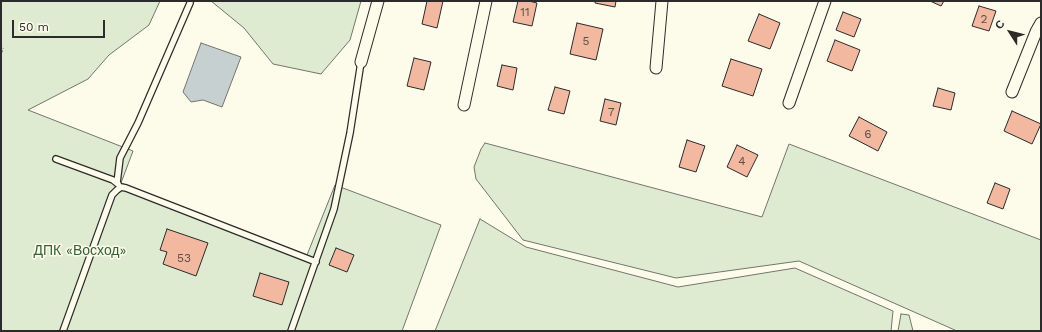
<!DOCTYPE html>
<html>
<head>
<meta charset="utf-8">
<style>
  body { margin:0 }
  #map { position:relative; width:1042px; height:332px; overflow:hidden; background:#fdfbea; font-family:"Work Sans",sans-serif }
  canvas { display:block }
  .frame { position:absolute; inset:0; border:2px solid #2b2b2b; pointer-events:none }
  .north { position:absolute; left:990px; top:12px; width:40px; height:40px; -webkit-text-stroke:3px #fdfbea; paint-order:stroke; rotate:306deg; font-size:11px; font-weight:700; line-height:16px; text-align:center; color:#2b2b2b }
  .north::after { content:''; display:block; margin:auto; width:14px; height:18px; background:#2b2b2b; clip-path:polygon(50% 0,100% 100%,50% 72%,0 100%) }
  .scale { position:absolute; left:12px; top:20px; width:93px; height:18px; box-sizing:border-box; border:2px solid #2b2b2b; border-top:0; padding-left:5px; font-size:12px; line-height:14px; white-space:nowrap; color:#2b2b2b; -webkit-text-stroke:3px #fdfbea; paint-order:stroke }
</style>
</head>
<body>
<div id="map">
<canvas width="1042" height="332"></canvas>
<div class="frame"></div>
<div class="north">С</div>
<div class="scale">50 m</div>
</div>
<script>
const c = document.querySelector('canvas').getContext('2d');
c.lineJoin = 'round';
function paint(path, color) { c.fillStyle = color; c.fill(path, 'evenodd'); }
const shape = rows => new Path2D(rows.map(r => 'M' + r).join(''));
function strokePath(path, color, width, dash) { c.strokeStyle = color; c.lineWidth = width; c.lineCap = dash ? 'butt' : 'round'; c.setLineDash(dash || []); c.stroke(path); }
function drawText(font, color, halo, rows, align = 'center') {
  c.font = font + ' "Work Sans",sans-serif'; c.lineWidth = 3; c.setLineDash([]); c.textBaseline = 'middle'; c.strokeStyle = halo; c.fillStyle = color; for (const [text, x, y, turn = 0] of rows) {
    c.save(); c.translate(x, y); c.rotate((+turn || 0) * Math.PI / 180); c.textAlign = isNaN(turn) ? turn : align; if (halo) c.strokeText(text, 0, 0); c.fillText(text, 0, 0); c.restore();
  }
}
const green = shape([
  [1,1,160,1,149,25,109,55,88,79,28,110,133,151,121,183,307,255,335,185,441,225,402,331,1,331,1,1],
  [211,1,361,1,350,40,321,74,273,64,244,28,211,1],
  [485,143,762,217,789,144,1041,240,1041,331,957,331,799,261,676,278,523,240,476,179,474,167,481,149,485,143],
  [480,219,526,247,678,287,795,268,893,311,891,331,435,331,480,219],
  [901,314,909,315,913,331,898,331,901,314]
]);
paint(green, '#deebd1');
strokePath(green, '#74746e', 1);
const water = shape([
  [201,43,241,57,222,107,203,100,191,102,183,92,201,43]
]);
paint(water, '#c7d0d0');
strokePath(water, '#74746e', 1);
const building = shape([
  [427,1,443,1,437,28,422,24,427,1],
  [518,1,529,1,537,3,532,26,513,22,518,1],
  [595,1,616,1,615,7,595,3,595,1],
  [930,1,944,1,941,6,930,1],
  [979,6,996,11,989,31,972,26,979,6],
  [843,12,861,19,854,37,836,30,843,12],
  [759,14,780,23,770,49,748,41,759,14],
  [577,23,603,29,596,60,570,54,577,23],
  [835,40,860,50,852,71,827,61,835,40],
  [414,58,431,62,424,90,407,86,414,58],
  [731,59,762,69,753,96,722,86,731,59],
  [502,65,517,68,513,90,497,86,502,65],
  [555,87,570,91,564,114,548,110,555,87],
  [938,88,955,93,951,110,933,106,938,88],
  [605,99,621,103,616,125,600,121,605,99],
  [1012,111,1041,124,1032,144,1004,131,1012,111],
  [859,117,887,132,878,151,849,136,859,117],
  [687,140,705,146,696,172,679,167,687,140],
  [737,145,758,155,747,177,727,167,737,145],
  [995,183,1010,189,1003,209,987,203,995,183],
  [167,229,208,243,196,276,163,264,167,252,160,250,167,229],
  [336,248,354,255,347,272,329,265,336,248],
  [260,273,289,282,282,305,253,296,260,273]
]);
paint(building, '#f2b8a0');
strokePath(building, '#2b2b2b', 1);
const service = shape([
  [56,159,113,180,118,184],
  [117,183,120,158,138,123,190,3],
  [63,331,112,195,117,190,121,187,126,188,316,262],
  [291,331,334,209,350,133,361,62]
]);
const minor = shape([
  [361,62,378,1],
  [656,68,662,1],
  [1012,92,1036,32,1041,23],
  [789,103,825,1],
  [464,105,486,1]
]);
strokePath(service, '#2b2b2b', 8);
strokePath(minor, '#2b2b2b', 13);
strokePath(shape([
  [1,53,3,48]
]), '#6a6964', 2, [3, 2]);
strokePath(service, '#fdfbea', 5.5);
strokePath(minor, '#fdfbea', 11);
drawText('12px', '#5d4e48', null, [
  ["11",525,12],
  ["2",984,19],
  ["5",586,41],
  ["7",611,112],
  ["6",868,134],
  ["4",742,161],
  ["53",184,258]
]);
drawText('14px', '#34623c', '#fdfbea', [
  ["ДПК «Восход»",80,251]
]);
</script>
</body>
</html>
